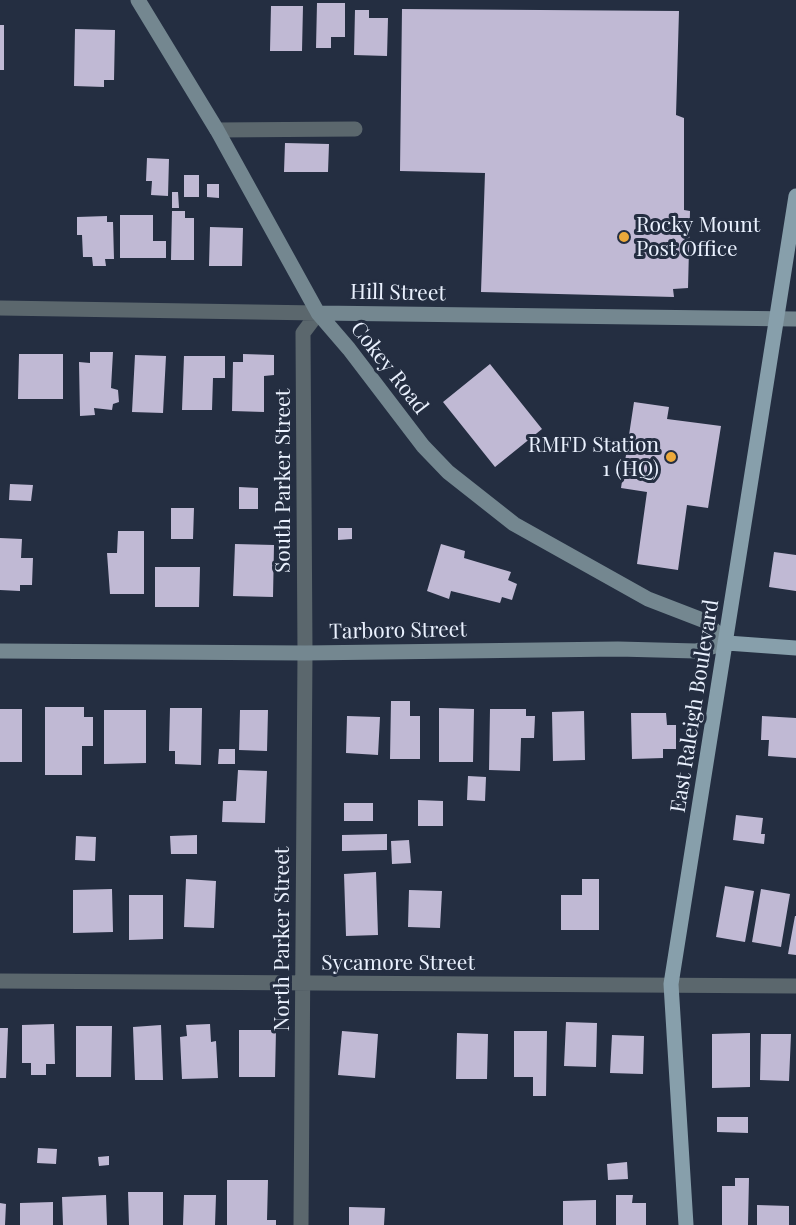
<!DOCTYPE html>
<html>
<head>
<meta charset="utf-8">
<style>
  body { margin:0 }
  canvas { display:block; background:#242e41 }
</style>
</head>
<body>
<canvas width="796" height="1225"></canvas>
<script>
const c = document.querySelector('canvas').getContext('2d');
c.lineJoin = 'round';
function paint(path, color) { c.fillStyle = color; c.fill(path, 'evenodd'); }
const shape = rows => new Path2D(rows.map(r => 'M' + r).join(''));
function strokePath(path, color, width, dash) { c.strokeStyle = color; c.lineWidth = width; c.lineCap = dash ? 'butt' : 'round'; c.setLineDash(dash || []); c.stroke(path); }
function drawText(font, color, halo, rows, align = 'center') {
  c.font = font + ' "Playfair Display",serif'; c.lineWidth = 6; c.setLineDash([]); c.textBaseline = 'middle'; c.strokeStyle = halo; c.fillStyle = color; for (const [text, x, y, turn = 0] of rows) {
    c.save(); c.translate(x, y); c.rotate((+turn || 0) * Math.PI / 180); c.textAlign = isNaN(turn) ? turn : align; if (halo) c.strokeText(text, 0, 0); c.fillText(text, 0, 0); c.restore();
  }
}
paint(shape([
  [317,3,345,3,345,37,331,37,331,48,316,48],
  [271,6,303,6,302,51,270,51],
  [402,9,679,11,676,115,684,118,684,210,690,211,688,288,673,289,674,297,481,292,485,173,400,171],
  [355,10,369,10,369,18,388,18,387,56,354,55],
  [0,25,4,25,4,70,0,70],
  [75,29,115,30,114,80,104,80,104,87,74,86],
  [285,143,329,144,328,172,284,172],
  [147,158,169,159,168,196,151,195,152,181,146,181],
  [184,175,199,175,199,197,184,197],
  [207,184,219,184,219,198,207,197],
  [172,192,178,192,179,208,172,208],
  [172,211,185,211,185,218,194,218,194,260,171,260],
  [120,215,153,215,153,241,166,241,166,258,120,258],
  [107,216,107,222,113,222,114,259,105,259,106,266,93,266,92,257,83,257,82,235,77,235,77,217],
  [210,227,243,228,242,266,209,266],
  [90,352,113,352,111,388,118,390,119,402,113,404,112,410,94,408,95,415,80,416,79,362,90,363],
  [19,354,63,354,63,399,18,399],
  [243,354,274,355,274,375,264,376,264,412,232,411,233,362,243,362],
  [135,355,166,356,163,413,132,412],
  [184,356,225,356,225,378,213,378,212,410,182,410],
  [490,364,542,429,495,467,443,402],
  [634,402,669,407,667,419,721,426,708,508,687,505,678,570,637,564,647,492,621,488],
  [10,484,33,485,31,501,9,500],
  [239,487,258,488,258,509,239,509],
  [171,508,194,508,193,539,171,539],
  [338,528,352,528,352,539,338,540],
  [118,531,144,531,144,594,110,594,107,553,117,553],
  [0,538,22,539,21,558,33,558,32,585,20,585,20,591,0,590],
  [235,544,274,545,273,597,233,596],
  [441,544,465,551,464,558,511,572,508,580,517,584,512,600,502,597,500,603,451,591,449,599,427,591],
  [774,552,796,555,796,591,769,587],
  [155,567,200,567,199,607,155,607],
  [391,701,410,701,410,716,420,716,420,759,390,759],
  [45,707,84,707,84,717,93,717,93,746,82,746,82,775,45,775],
  [170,708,202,708,201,765,175,764,175,751,169,751],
  [439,708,474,709,473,762,439,762],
  [0,709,22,709,22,762,0,762],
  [490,709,526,709,526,716,535,716,534,738,521,738,520,771,489,770],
  [104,710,146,710,146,763,104,764],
  [240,710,268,710,267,751,239,750],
  [584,711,585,760,553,761,552,712],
  [631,713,666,713,667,725,676,725,676,749,663,749,663,758,632,759],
  [347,716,380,717,378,755,346,753],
  [762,716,796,718,796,758,768,756,769,740,761,740],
  [219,749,235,749,235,764,218,764],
  [238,770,267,771,265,823,222,822,223,801,236,801],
  [468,776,486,777,485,801,467,800],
  [418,800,443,801,443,826,418,826],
  [344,803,373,803,373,821,344,821],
  [736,815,763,818,761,834,765,834,764,844,733,840],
  [387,834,387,850,342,851,342,835],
  [197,835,197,854,171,854,170,836],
  [76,836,96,837,95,861,75,860],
  [409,840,411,863,392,864,391,841],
  [376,872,378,935,346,936,344,874],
  [186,879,216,881,214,928,184,927],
  [582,879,599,879,599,930,561,930,561,895,582,895],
  [725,886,754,891,745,942,716,937],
  [112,889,113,932,73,933,73,890],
  [761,889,790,894,781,947,752,942],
  [409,890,442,891,440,928,408,927],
  [129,895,163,895,163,939,129,940],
  [795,916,796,916,796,955,788,954],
  [566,1022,597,1023,596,1067,564,1066],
  [54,1024,55,1064,46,1064,46,1075,31,1075,31,1063,22,1063,22,1025],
  [210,1024,211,1042,216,1041,218,1078,182,1079,180,1037,187,1036,186,1025],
  [161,1025,163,1080,135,1080,133,1027],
  [76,1026,112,1026,111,1077,76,1077],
  [0,1028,8,1028,6,1078,0,1078],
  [239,1030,276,1030,275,1077,239,1077],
  [342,1031,378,1034,375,1078,338,1075],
  [514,1031,547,1031,546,1096,533,1096,533,1077,514,1077],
  [457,1033,488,1034,487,1079,456,1079],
  [750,1033,750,1087,712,1088,712,1034],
  [761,1034,791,1034,789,1081,760,1080],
  [612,1035,644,1036,643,1074,610,1073],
  [717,1117,748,1117,748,1133,717,1132],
  [38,1148,57,1149,56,1164,37,1163],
  [109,1156,109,1165,99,1166,98,1157],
  [627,1162,628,1179,608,1180,607,1164],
  [735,1178,749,1178,748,1225,722,1225,722,1186,735,1186],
  [227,1180,268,1180,267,1220,276,1220,276,1225,227,1225],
  [128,1192,163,1192,163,1225,129,1225],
  [106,1195,107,1225,63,1225,62,1197],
  [184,1195,216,1195,215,1225,183,1225],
  [616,1195,633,1195,632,1203,646,1203,646,1225,616,1225],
  [596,1200,596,1225,563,1225,563,1201],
  [53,1202,53,1225,20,1225,20,1203],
  [0,1203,6,1204,5,1225,0,1225],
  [757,1205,789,1206,789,1225,757,1225],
  [349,1207,385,1208,384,1225,349,1225]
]), '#c0b9d4');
strokePath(shape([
  [217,130,355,129],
  [0,308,318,313],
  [0,981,796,986],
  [301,1225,305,653,303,333,318,313]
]), '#5b676d', 15);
strokePath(shape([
  [318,313,796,319],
  [0,651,305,653,618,649,696,651,727,643,705,621,648,599,514,524,448,472,423,446,349,349,318,313,217,130,138,0]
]), '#748790', 15);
strokePath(shape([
  [727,643,796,648],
  [686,1225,671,984,796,196]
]), '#879fab', 15);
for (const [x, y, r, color] of [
  [624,237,6,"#eca93a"],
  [671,457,6,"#eca93a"]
]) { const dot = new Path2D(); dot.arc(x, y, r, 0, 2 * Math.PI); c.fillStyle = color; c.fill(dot); strokePath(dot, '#242e41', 2); }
drawText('21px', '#eaf1fe', '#242e41', [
  ["Rocky Mount",636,225],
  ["Post Office",636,249],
  ["RMFD Station",659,445,"right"],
  ["1 (HQ)",659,469,"right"]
], 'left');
drawText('21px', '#eaf1fe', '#242e41', [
  ["Hill Street",398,293,1],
  ["Cokey Road",389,368,52],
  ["South Parker Street",283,481,-90],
  ["Tarboro Street",398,631,-1],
  ["East Raleigh Boulevard",695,706,-81],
  ["North Parker Street",282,939,-90],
  ["Sycamore Street",398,963]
]);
</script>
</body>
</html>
